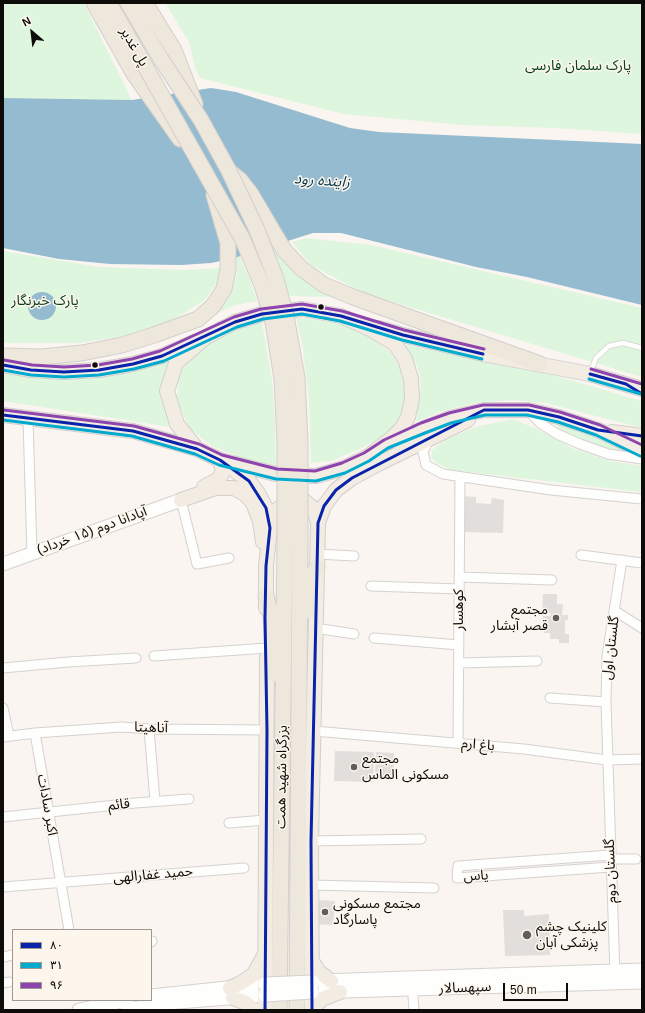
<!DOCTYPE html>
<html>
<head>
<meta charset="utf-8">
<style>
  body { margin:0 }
  #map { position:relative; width:645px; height:1013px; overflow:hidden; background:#faf5f0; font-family:Arial,sans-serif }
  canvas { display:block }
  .frame { position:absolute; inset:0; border:4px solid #0e0c09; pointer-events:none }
  .legend { position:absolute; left:12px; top:929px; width:140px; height:72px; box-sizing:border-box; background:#fdf6ed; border:1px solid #9d9892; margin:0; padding:5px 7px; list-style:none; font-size:12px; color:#0e0c09 }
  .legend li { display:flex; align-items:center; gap:8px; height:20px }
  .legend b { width:20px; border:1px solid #9d9892 }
  .north { position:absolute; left:12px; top:12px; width:40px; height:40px; -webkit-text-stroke:3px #fdf6ed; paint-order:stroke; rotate:332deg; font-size:11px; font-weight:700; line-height:16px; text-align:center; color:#0e0c09 }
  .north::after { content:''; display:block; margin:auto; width:14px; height:18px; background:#0e0c09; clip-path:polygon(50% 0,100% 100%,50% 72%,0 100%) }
  .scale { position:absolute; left:503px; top:983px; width:65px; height:18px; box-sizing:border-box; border:2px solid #0e0c09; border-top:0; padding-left:5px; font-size:12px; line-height:14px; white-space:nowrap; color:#0e0c09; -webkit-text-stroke:3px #fdf6ed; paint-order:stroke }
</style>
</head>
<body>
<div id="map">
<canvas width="645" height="1013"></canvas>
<div class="frame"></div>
<ul class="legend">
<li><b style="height:5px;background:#0924aa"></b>۸۰</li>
<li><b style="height:5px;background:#00a9ce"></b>۳۱</li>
<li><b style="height:5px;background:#8e44ad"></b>۹۶</li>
</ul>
<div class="north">N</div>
<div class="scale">50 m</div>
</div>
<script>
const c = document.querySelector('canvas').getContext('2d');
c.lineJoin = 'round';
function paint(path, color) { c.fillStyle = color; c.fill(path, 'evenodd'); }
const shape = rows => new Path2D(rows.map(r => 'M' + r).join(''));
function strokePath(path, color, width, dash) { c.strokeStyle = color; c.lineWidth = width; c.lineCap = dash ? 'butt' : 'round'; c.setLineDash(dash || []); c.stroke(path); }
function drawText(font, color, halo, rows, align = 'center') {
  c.font = font + ' Arial,"Noto Sans Arabic",sans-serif'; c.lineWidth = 3; c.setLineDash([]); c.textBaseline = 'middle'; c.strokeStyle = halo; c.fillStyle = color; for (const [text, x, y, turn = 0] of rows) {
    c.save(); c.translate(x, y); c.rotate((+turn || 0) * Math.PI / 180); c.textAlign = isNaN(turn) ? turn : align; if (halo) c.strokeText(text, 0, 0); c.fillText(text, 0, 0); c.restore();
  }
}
paint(shape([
  [3,3,84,3,132,100,3,98],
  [165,3,642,3,642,134,555,128,463,125,344,114,200,78,195,68,189,42],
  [307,238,371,245,642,308,642,377,363,293,311,265,292,242],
  [271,249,310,284,330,297,290,296],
  [237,250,250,280,257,301,236,305,215,314,230,297,237,273],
  [3,251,99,267,186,270,220,268,219,280,205,300,176,318,153,327,125,336,79,343,3,343],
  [296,317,341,324,371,338,390,352,400,367,406,392,404,406,400,418,389,433,360,449,331,461,311,463,309,400,303,349],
  [262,322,272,380,275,422,276,465,250,461,212,446,189,428,177,401,179,375,192,354,217,336,240,327],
  [406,345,556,376,642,401,642,428,546,403,513,400,474,403,439,412,416,422,421,383,417,366],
  [164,360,168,361,164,380,163,399,170,427,3,401,3,373,62,378],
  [513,419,537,429,572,448,610,461,642,466,642,492,450,470,437,463,431,458,432,450,446,439,479,426],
  [555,423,572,426,629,451,623,452,601,448,560,431]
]), '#def6de');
paint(shape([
  [211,88,236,92,350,128,379,132,642,144,642,305,527,277,476,267,341,233,313,233,231,259,211,263,181,265,110,264,59,259,3,248,3,98,132,100],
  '28 306a14 14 0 1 1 28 0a14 14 0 1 1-28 0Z'
]), '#94bbcf');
paint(shape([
  [462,496,476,497,476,503,491,504,492,498,504,500,503,533,462,532],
  [543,594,557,594,557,604,563,604,562,615,568,615,568,620,565,620,565,634,569,634,569,643,559,643,559,639,550,639,550,633,544,633,544,625,549,625,549,623,543,623,543,616,550,616,551,613,542,613],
  [335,751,374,752,373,782,334,781],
  [376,752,394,753,393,779,375,779],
  [316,900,335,901,333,925,315,924],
  [503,910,524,910,524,916,549,914,550,955,505,956]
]), '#e2dedc');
const service = shape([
  [590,373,596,358,609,346,623,343,642,348]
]);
const minor = shape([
  [529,411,540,423,557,434,580,444,608,454,642,459],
  [28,419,32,553],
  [429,439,423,452,426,465,443,474,551,490,642,499],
  [181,500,197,564,229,558],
  [317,554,354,556],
  [581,555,642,563],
  [459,577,552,580],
  [371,586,459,589],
  [615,611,642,628],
  [315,628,354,634],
  [374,638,459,645],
  [154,656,267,648],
  [459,663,537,661],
  [3,668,68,662,136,658],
  [550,698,606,702],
  [3,708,9,736],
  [149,729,155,801],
  [314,731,524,749,607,760,642,759],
  [35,733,122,727,149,729,267,730],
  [3,737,35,733,69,930],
  [458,743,460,477],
  [3,817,135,803,189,799],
  [229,823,266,820],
  [311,841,421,839],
  [610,855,458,866,457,878,610,867],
  [610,859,636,859],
  [312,885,434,888],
  [3,887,244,868],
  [151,942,152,941],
  [3,957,13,955],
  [615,975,606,702,607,656,622,560],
  [3,983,9,982],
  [412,983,414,1010]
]);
const secondary = shape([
  [3,564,181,500],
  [320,981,642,970],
  [312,992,642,982],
  [151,996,265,984],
  [79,1010,128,1000],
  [127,1010,166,1003,265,995]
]);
const primary = shape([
  [302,309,341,316,370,329,395,344,405,359,411,379,412,399,408,417,402,428,392,438,367,457,344,468,316,476,276,474,220,460,197,449,177,424,167,391,176,363,206,337,235,322,262,314,302,309],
  [378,328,403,335,483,354,590,374,642,389],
  [3,365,31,370,64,372,99,370,133,364,162,356,194,342],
  [3,415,133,431,197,449],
  [612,432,642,436],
  [393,441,450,418,484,410,528,410,559,417,598,430,642,451],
  [227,465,249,481,258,493,266,508,270,528],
  [204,487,219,479,223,471,220,460],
  [181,500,216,488,234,488,245,494,253,503,260,521,263,542],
  [318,523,324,506,336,490,352,478,378,464,468,420],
  [266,608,266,566,270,528,274,516,277,510,288,501,303,500,314,509,318,523,311,841,312,1010],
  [312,961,319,972,331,981],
  [230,988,241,983,254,974,264,956],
  [233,998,246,1003,254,1010],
  [312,1009,322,999,340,992],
  [265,1010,267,657]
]);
const trunk = shape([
  [94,3,134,74,180,139],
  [109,3,145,66],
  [128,3,161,59],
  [145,3,174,50,195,104],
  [229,171,240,180,251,194,284,250,302,269,324,285,353,297,540,364],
  [3,356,41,357,82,353,122,345,154,335,198,319,213,306,224,289,228,269,228,243,214,195],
  [266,596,271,615,274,674],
  [310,611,311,577,317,567],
  [279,1010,285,543],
  [297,1010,300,543]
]);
strokePath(service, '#d5d2ce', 6);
strokePath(minor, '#d5d2ce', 11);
strokePath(secondary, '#d5d2ce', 15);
strokePath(primary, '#d2cfcd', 16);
strokePath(trunk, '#d2cfcd', 17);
strokePath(service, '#fefefd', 4.5);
strokePath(minor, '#fefefd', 9);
strokePath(secondary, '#fefefd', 13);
strokePath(primary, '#f2ece3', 14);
strokePath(trunk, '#eee7db', 15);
const secondaryBridge = shape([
  [265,984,313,982],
  [265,995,312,992]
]);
const trunkBridge = shape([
  [161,59,201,120,229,171,257,230,276,279,286,316,297,377,300,442,300,543],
  [145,66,242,238,262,285,273,322,282,379,285,440,285,543]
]);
strokePath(secondaryBridge, '#d5d2ce', 15, []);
strokePath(trunkBridge, '#d2cfcd', 17, []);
strokePath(secondaryBridge, '#fefefd', 13);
strokePath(trunkBridge, '#eee7db', 15);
strokePath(shape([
  [3,365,31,370,64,372,99,370,133,364,162,356,235,322,262,314,302,309,341,316,403,335,483,354],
  [590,374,626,384,642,394],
  [3,415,133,431,197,449,220,460,249,481,266,508,270,528,266,566,265,618,267,730,265,1010],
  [312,1010,311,841,318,523,324,506,336,490,352,478,484,410,528,410,559,417,598,430,642,436]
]), '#0924aa', 3);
strokePath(shape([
  [3,370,31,375,64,377,99,375,134,369,164,361,237,327,263,319,302,314,340,321,402,340,482,359],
  [589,379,641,394],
  [3,420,132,436,195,454,219,465,276,479,316,481,345,473,369,461,388,448,425,433,451,423,485,415,527,415,558,422,596,435,640,456]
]), '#00a9ce', 3);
strokePath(shape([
  [4,360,32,365,64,367,98,365,132,359,160,351,234,317,261,309,302,304,342,311,404,330,484,349],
  [591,369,642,384],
  [4,410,134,426,199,444,222,455,277,469,315,471,342,463,364,453,384,440,421,423,449,413,483,405,529,405,560,412,600,425,642,445]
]), '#8e44ad', 3);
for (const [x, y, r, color] of [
  [321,307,3.5,"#0e0c09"],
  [95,365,3.5,"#0e0c09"],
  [556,618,4,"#615e5a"],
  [354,767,4,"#615e5a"],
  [325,912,4,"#615e5a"],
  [527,935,5,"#615e5a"]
]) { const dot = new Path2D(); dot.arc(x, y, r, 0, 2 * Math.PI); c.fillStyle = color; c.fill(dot); strokePath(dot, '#fdf6ed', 1.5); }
drawText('14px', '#0e0c09', '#fdf6ed', [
  ["پل غدیر",134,47,60],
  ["آپادانا دوم (۱۵ خرداد)",92,531,-20],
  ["کوهسار",459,610,-90],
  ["گلستان اول",611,648,-83],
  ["آناهیتا",151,728,2],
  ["باغ ارم",478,745,5],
  ["بزرگراه شهید همت",282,777,-89],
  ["اکبر سادات",47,805,80],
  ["قائم",119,805,-6],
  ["گلستان دوم",611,871,-92],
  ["حمید غفارالهی",153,875,-5],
  ["یاس",476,876,-3],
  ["سپهسالار",465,988,-2]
]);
drawText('14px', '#08401c', '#fdf6ed', [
  ["پارک سلمان فارسی",578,66],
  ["پارک خبرنگار",45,301]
]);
drawText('14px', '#0e0c09', '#fdf6ed', [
  ["مجتمع",548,610,"right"],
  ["قصر آبشار",548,626,"right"],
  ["مجتمع",362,759],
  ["مسکونی الماس",362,775],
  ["مجتمع مسکونی",333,904],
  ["پاسارگاد",333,920],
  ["کلینیک چشم",536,927],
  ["پزشکی آبان",536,943]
], 'left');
drawText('italic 15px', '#06384e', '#fdf6ed', [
  ["زاینده رود",322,181,4]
]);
</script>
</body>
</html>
